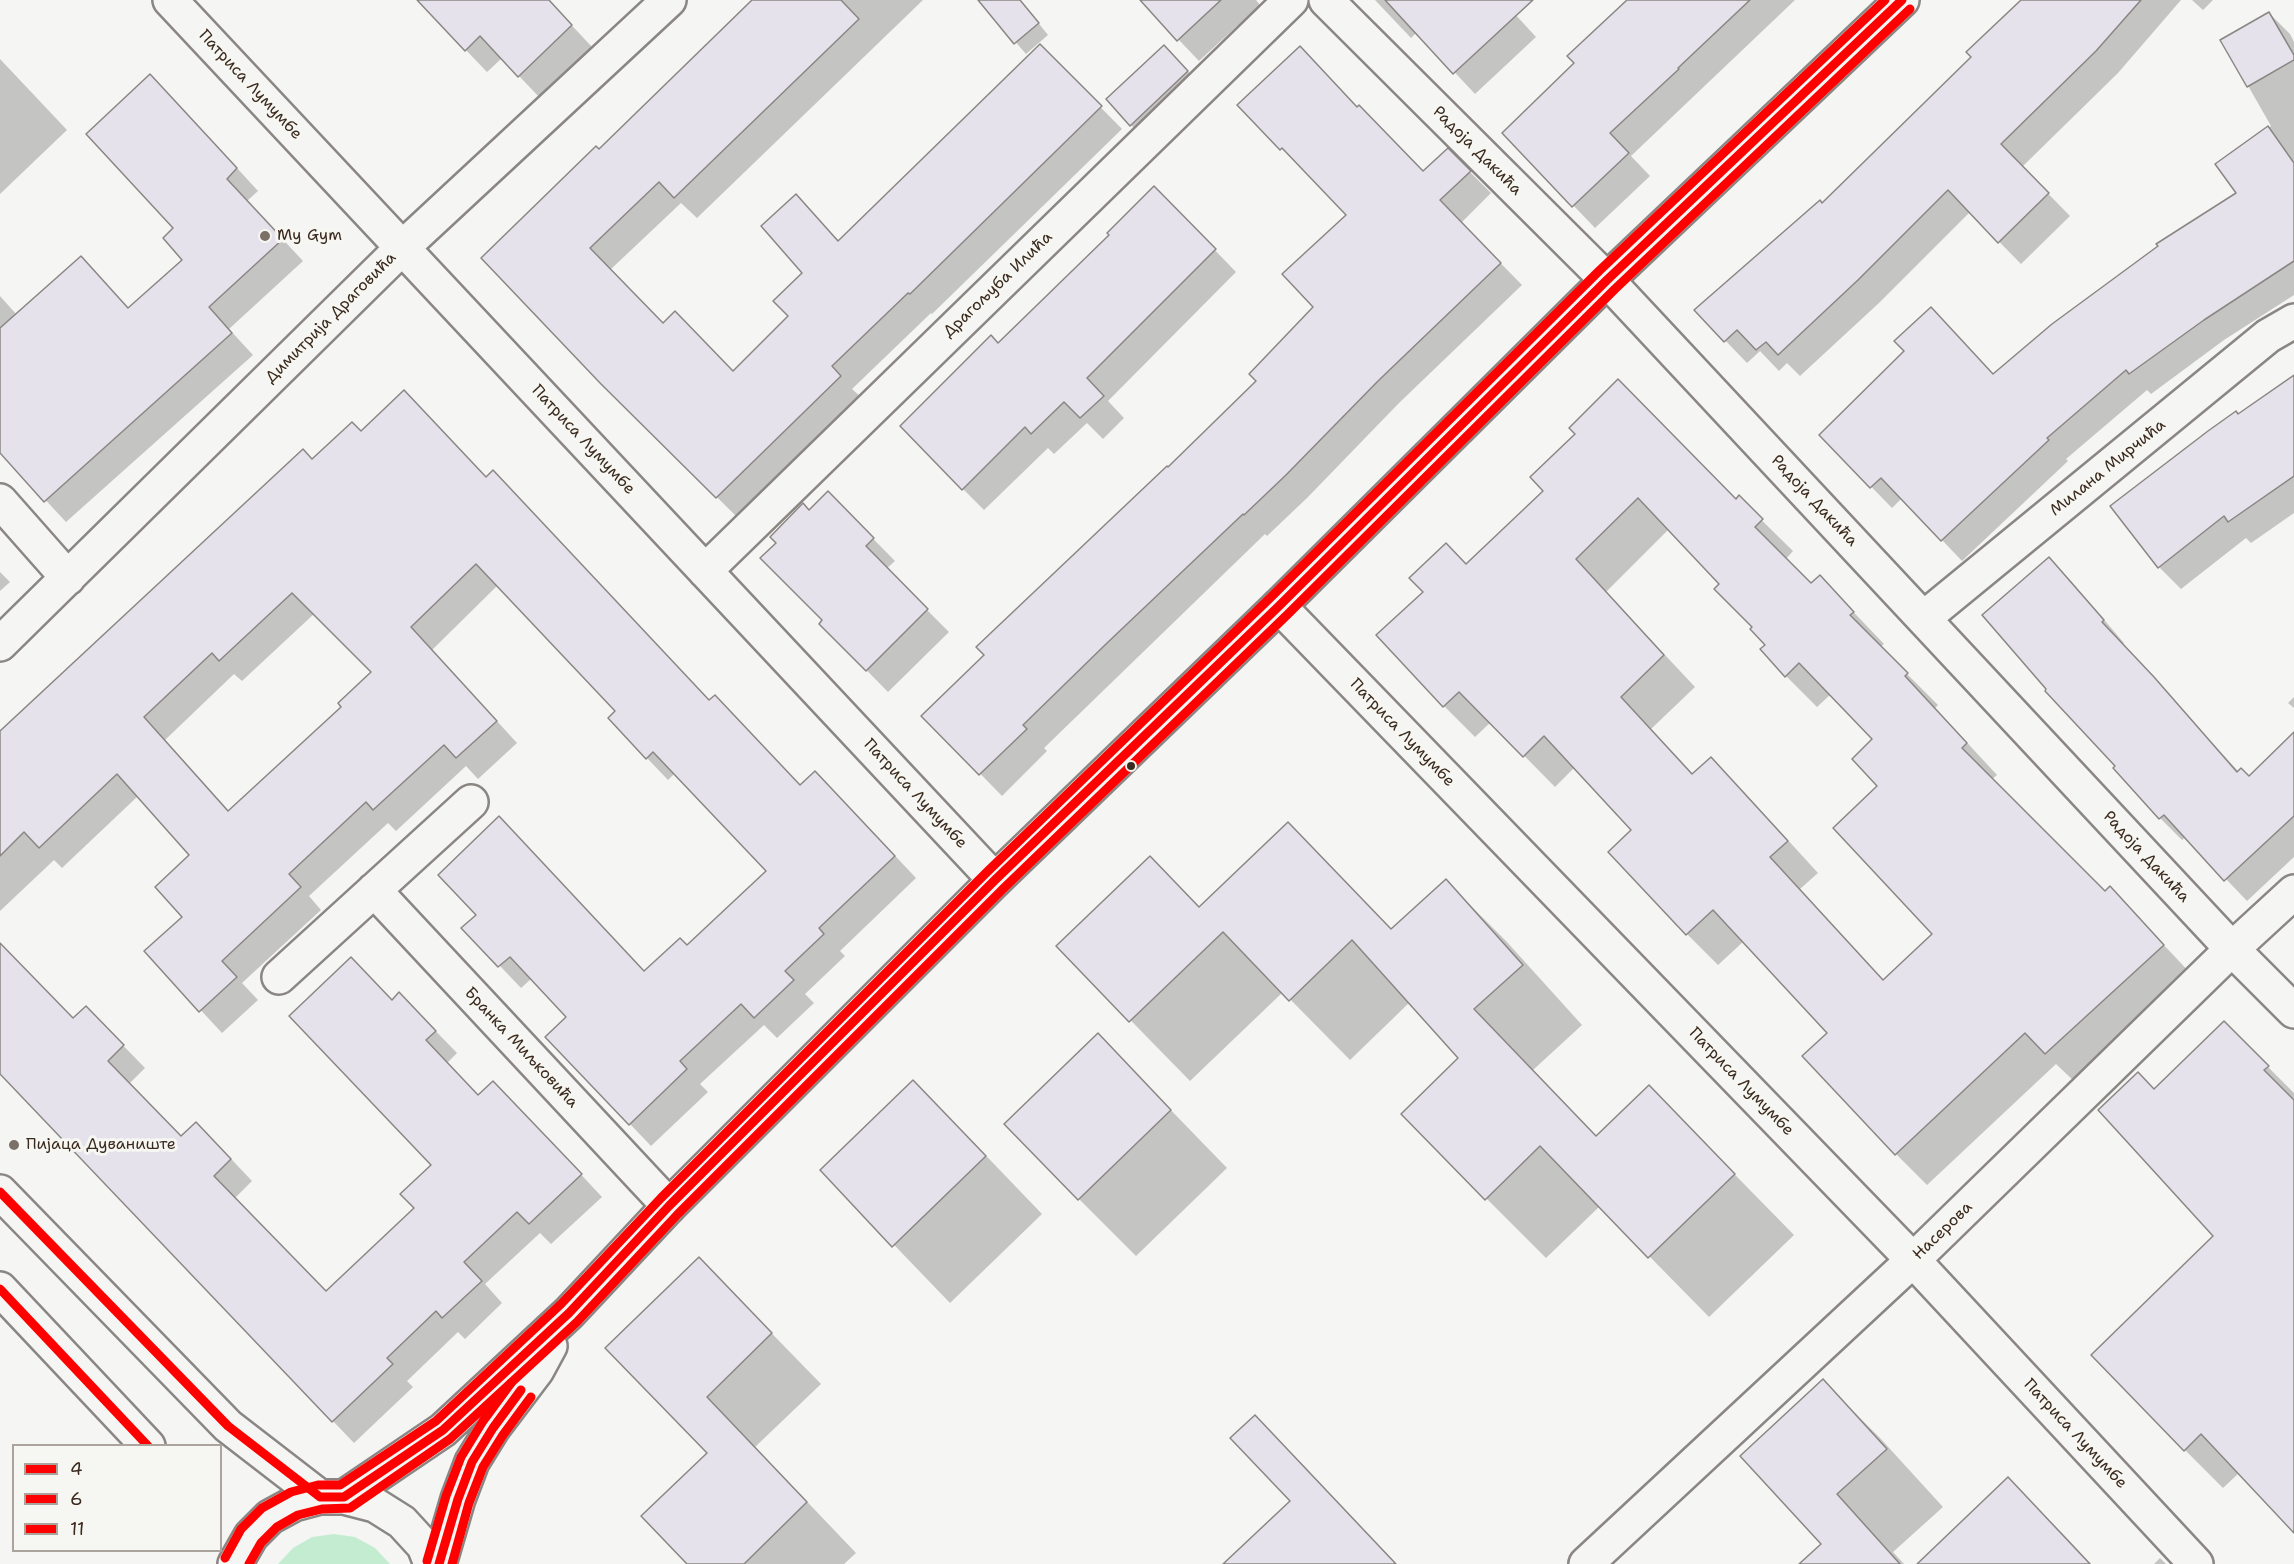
<!DOCTYPE html>
<html>
<head>
<meta charset="utf-8">
<style>
  body { margin:0 }
  #map { position:relative; width:2294px; height:1564px; overflow:hidden; background:#f5f5f3; font-family:"Shantell Sans",sans-serif }
  canvas { display:block }
  .legend { position:absolute; left:12px; top:1444px; width:210px; height:108px; box-sizing:border-box; background:#f6f6f2; border:2px solid #aba49d; margin:0; padding:8px 10px; list-style:none; font-size:18px; color:#3b2a1e }
  .legend li { display:flex; align-items:center; gap:12px; height:30px }
  .legend b { width:30px; border:2px solid #aba49d }
</style>
</head>
<body>
<div id="map">
<canvas width="2294" height="1564"></canvas>
<ul class="legend">
<li><b style="height:8px;background:#f00"></b>4</li>
<li><b style="height:8px;background:#f00"></b>6</li>
<li><b style="height:8px;background:#f00"></b>11</li>
</ul>
</div>
<script>
const c = document.querySelector('canvas').getContext('2d');
c.lineJoin = 'round';
function paint(path, color) { c.fillStyle = color; c.fill(path, 'evenodd'); }
const shape = rows => new Path2D(rows.map(r => 'M' + r).join(''));
function strokePath(path, color, width, dash) { c.strokeStyle = color; c.lineWidth = width; c.lineCap = dash ? 'butt' : 'round'; c.setLineDash(dash || []); c.stroke(path); }
function drawText(font, color, halo, rows, align = 'center') {
  c.font = font + ' "Shantell Sans",sans-serif'; c.lineWidth = 6; c.setLineDash([]); c.textBaseline = 'middle'; c.strokeStyle = halo; c.fillStyle = color; for (const [text, x, y, turn = 0] of rows) {
    c.save(); c.translate(x, y); c.rotate((+turn || 0) * Math.PI / 180); c.textAlign = isNaN(turn) ? turn : align; if (halo) c.strokeText(text, 0, 0); c.fillText(text, 0, 0); c.restore();
  }
}
paint(shape([
  [334,1534,355,1537,375,1548,390,1564,278,1564,293,1548,312,1537]
]), '#c4ecd0');
paint(shape([
  [418,0,548,0,593,48,540,98,502,58,487,72],
  [756,0,923,0,697,218,681,203,610,270,664,325,733,373,790,316,804,273,796,196,840,242,1040,46,1122,129,932,314,931,313,852,389,862,398,739,519,602,383,483,258,599,151],
  [997,0,1020,0,1048,35,1026,54,987,9],
  [1141,0,1256,0,1260,5,1199,61],
  [1375,0,1502,0,1536,37,1475,94,1417,32,1411,38],
  [1630,0,1795,0,1631,156,1650,176,1595,228,1504,133,1576,63],
  [2023,0,2181,0,2118,73,2022,167,2070,216,2021,264,1970,212,1880,302,1800,376,1787,363,1779,371,1760,351,1747,363,1696,310,1822,204,1973,57],
  [2192,0,2213,0,2203,10],
  [2269,13,2290,34,2294,42,2294,295,2224,340,2151,394,2147,390,2066,459,2068,461,1962,561,1902,498,1892,508,1821,435,1994,376,2238,193,2217,164,2271,126,2222,40],
  [0,59,67,130,0,194],
  [1185,68,1209,94,1153,147,1131,125],
  [172,97,258,191,247,201,303,261,229,329,253,355,66,522,0,451,0,296,17,315,81,258,129,309,185,260,175,228],
  [1240,105,1357,108,1424,173,1448,150,1491,193,1461,223,1522,285,1399,403,1308,497,1267,536,1265,534,1044,748,1047,751,1002,796,924,716,1258,381,1315,307,1348,215],
  [1176,210,1236,272,1108,401,1124,418,1103,439,1087,423,1054,454,1048,448,984,510,963,489,998,345],
  [2294,377,2294,513,2251,543,2246,538,2181,589,2159,567,2112,507,2183,453,2181,451,2236,413,2238,416],
  [361,433,486,478,709,701,801,787,837,794,916,878,840,951,845,956,805,994,814,1003,777,1038,764,1025,700,1084,708,1092,651,1146,547,1037,568,1017,532,978,521,988,464,928,644,973,687,947,768,871,675,773,668,780,647,758,610,718,617,711,498,585,432,650,517,743,478,779,466,766,396,831,388,823,309,896,321,910,242,983,258,1000,222,1033,146,951,184,917,191,855,138,796,62,868,54,860,0,911,0,733,312,460],
  [315,613,373,672,344,707,230,812,165,740,234,674,242,681],
  [1545,491,1736,501,1739,498,1793,551,1785,560,1811,585,1820,577,1884,644,1880,647,1938,705,1935,708,1997,775,1991,780,2105,893,2110,888,2194,977,2077,1084,2056,1064,1927,1185,1896,1154,1829,1033,1744,941,1718,965,1687,934,1633,830,1575,767,1555,787,1491,722,1475,737,1444,706,1467,565],
  [1669,529,1721,584,1767,645,1786,676,1817,707,1831,694,1875,739,1879,786,1934,934,1884,981,1800,889,1818,873,1742,790,1694,775,1651,729,1695,687,1606,592],
  [828,493,895,561,886,569,949,632,888,692,821,624,824,620,778,543],
  [2049,559,2071,581,2124,643,2122,645,2239,772,2249,778,2294,734,2294,857,2247,901,2186,837,2182,840,2160,818,2115,768,2117,766],
  [0,572,10,582,0,591],
  [2294,697,2294,708,2288,703],
  [1288,824,1392,930,1446,881,1506,941,1582,1025,1533,1070,1597,1137,1649,1087,1794,1235,1709,1317,1600,1206,1546,1258,1486,1198,1460,1058,1410,1002,1350,1060,1283,992,1190,1081,1058,946,1150,858,1200,908],
  [0,945,73,1020,108,1030,145,1068,129,1084,181,1138,218,1145,252,1181,235,1198,327,1293,416,1209,433,1165,392,1002,421,1016,457,1053,447,1063,479,1096,515,1104,602,1197,551,1244,540,1233,485,1284,502,1303,465,1339,458,1332,407,1381,413,1387,354,1443,0,1073],
  [2224,1023,2294,1093,2294,1530,2239,1473,2223,1488,2185,1450,2215,1236,2155,1091],
  [1098,1035,1227,1168,1136,1256,1079,1199],
  [970,1139,1042,1214,950,1303,822,1170],
  [748,1309,821,1384,755,1447,856,1553,844,1564,689,1564,709,1453,607,1348],
  [1823,1381,1880,1438,1943,1507,1893,1552,1904,1564,1801,1564,1823,1544],
  [1255,1417,1304,1466,1396,1564,1225,1564,1292,1501],
  [2008,1480,2065,1536,2091,1564,1932,1564],
  [2160,1558,2166,1564,2154,1564]
]), '#0003');
const building = shape([
  [417,0,549,0,572,25,518,77,480,36,465,51,417,0],
  [752,0,841,0,859,19,674,198,659,182,590,248,663,323,675,311,733,371,788,316,773,301,802,273,761,226,796,194,838,241,1040,44,1102,106,910,294,908,293,832,366,841,376,716,498,601,384,481,258,596,146,599,149,752,0],
  [978,0,1020,0,1039,23,1014,44,978,0],
  [1140,0,1221,0,1177,41,1140,0],
  [1385,0,1533,0,1453,74,1385,0],
  [1627,0,1750,0,1678,68,1679,69,1610,133,1629,153,1572,207,1502,133,1574,63,1567,56,1627,0],
  [2021,0,2141,0,2096,51,2001,144,2049,193,1998,243,1948,190,1858,280,1778,355,1766,342,1756,350,1737,330,1724,342,1694,310,1820,200,1822,203,1971,57,1966,52,2021,0],
  [2269,12,2294,55,2294,60,2247,87,2220,40,2269,12],
  [1164,45,1188,71,1130,126,1106,99,1164,45],
  [1300,46,1357,107,1359,105,1423,171,1448,148,1471,171,1440,200,1501,263,1378,381,1286,475,1244,515,1243,514,1106,644,1023,725,1027,729,979,775,921,716,984,655,976,647,1167,466,1168,467,1256,381,1249,374,1313,307,1282,274,1346,215,1282,148,1280,150,1237,105,1300,46],
  [150,74,237,168,227,179,283,239,209,307,232,333,44,502,0,453,0,328,81,256,128,308,182,260,163,238,173,228,86,134,150,74],
  [2268,126,2294,163,2294,261,2204,320,2129,374,2126,370,2047,438,2049,440,1941,541,1881,478,1870,488,1819,435,1904,351,1894,341,1931,307,1993,374,2052,324,2158,246,2156,244,2236,193,2215,164,2268,126],
  [1154,186,1216,249,1087,378,1104,396,1080,418,1064,402,1031,434,1025,427,962,490,900,426,991,335,998,343,1109,235,1107,233,1154,186],
  [2294,375,2294,476,2228,522,2224,516,2158,568,2110,506,2208,431,2236,411,2238,414,2294,375],
  [1618,379,1736,499,1739,495,1763,519,1755,527,1811,583,1820,575,1854,612,1850,615,1908,673,1905,676,1967,743,1962,748,2105,891,2110,886,2164,945,2045,1054,2025,1033,1895,1155,1802,1056,1827,1033,1713,910,1686,935,1608,852,1631,830,1544,736,1523,757,1459,692,1443,707,1376,635,1423,592,1409,578,1446,543,1466,564,1543,491,1530,477,1575,434,1569,428,1618,379],
  [1638,498,1719,584,1714,589,1752,627,1750,629,1765,645,1760,649,1785,677,1799,663,1872,739,1852,759,1877,786,1833,828,1932,934,1883,980,1770,857,1788,841,1711,757,1692,774,1621,697,1664,655,1576,559,1638,498],
  [404,390,486,477,493,470,709,700,715,695,800,785,815,771,895,856,819,928,824,934,785,971,794,980,754,1018,741,1004,680,1061,687,1069,629,1125,545,1037,566,1017,510,957,498,967,461,928,476,915,438,875,499,816,644,971,680,938,687,945,766,871,653,752,646,759,608,718,615,711,476,564,411,627,497,721,456,758,444,745,373,810,366,802,289,874,301,887,222,961,237,977,199,1012,144,951,182,917,155,887,189,855,117,774,39,848,24,832,0,856,0,731,303,449,312,459,352,422,361,431,404,390],
  [292,593,371,672,338,703,341,707,228,811,144,717,212,653,219,661,292,593],
  [828,491,874,538,866,546,928,609,866,671,819,624,822,620,760,558,776,543,770,537,803,503,809,510,828,491],
  [2049,557,2104,620,2102,622,2154,677,2237,772,2241,768,2249,776,2294,732,2294,816,2224,881,2164,815,2159,819,2113,768,2115,766,2045,691,2046,689,1982,615,2049,557],
  [1288,822,1391,929,1446,879,1523,965,1474,1009,1596,1136,1649,1085,1735,1174,1648,1258,1540,1146,1485,1200,1401,1114,1458,1058,1352,940,1289,1001,1223,932,1129,1022,1056,946,1150,856,1199,907,1288,822],
  [0,943,73,1018,86,1006,124,1045,108,1061,181,1136,196,1122,231,1159,214,1176,326,1291,414,1208,400,1194,431,1165,289,1016,351,957,392,1000,399,992,436,1031,426,1040,478,1095,493,1081,582,1174,529,1224,517,1212,464,1262,482,1281,442,1318,436,1311,387,1358,393,1364,332,1422,0,1074,0,943],
  [2224,1021,2269,1066,2264,1070,2294,1100,2294,1533,2201,1434,2184,1451,2091,1355,2213,1236,2098,1110,2138,1072,2154,1089,2224,1021],
  [1098,1033,1171,1110,1078,1200,1004,1124,1098,1033],
  [913,1080,986,1156,892,1247,820,1170,913,1080],
  [699,1257,772,1333,707,1397,807,1502,744,1564,687,1564,641,1516,707,1453,605,1348,699,1257],
  [1823,1379,1887,1449,1837,1494,1900,1564,1799,1564,1821,1544,1740,1456,1823,1379],
  [1255,1415,1396,1564,1223,1564,1290,1501,1230,1438,1255,1415],
  [2008,1477,2090,1564,1917,1564,2008,1477]
]);
paint(building, '#e6e2eb');
strokePath(building, '#8a8683', 1.5);
const minor = shape([
  [170,0,995,880],
  [1326,0,1607,280,2232,949,2294,1011],
  [0,501,68,578],
  [705,571,1291,0],
  [1279,606,1913,1260,2196,1564],
  [1924,618,2268,336,2294,321],
  [0,644,402,248,669,0],
  [374,890,669,1206],
  [279,977,471,802],
  [1586,1564,1913,1260,2232,949,2294,892]
]);
const tertiary = shape([
  [0,1192,228,1426,320,1497],
  [0,1289,148,1446],
  [344,1497,443,1430,569,1313,669,1206,995,880,1279,606,1607,280,1902,0],
  [235,1564,251,1536,270,1517,294,1504,320,1497,344,1497,375,1505,402,1522,424,1546,431,1564],
  [439,1564,458,1499,472,1462,493,1428,537,1370,550,1346]
]);
strokePath(minor, '#8a8683', 38);
strokePath(tertiary, '#8a8683', 38);
strokePath(minor, '#f5f5f3', 33);
strokePath(tertiary, '#f5f5f3', 33);
strokePath(shape([
  [0,1192,228,1426,320,1497,344,1497,443,1430,569,1313,669,1206,995,880,1279,606,1607,280,1902,0],
  [0,1289,148,1446],
  [439,1564,458,1499,472,1462,493,1428,521,1390]
]), '#f00', 9);
strokePath(shape([
  [249,1564,261,1543,277,1527,298,1515,322,1509,350,1508,450,1439,577,1322,678,1214,1003,889,1287,615,1615,289,1910,9],
  [452,1564,469,1503,483,1467,503,1435,531,1397]
]), '#f00', 9);
strokePath(shape([
  [225,1558,241,1529,262,1508,291,1492,318,1485,340,1485,436,1421,561,1304,661,1198,987,872,1271,597,1599,271,1885,0],
  [427,1561,446,1496,461,1457,483,1421,511,1383]
]), '#f00', 9);
for (const [x, y, r, color] of [
  [265,236,6,"#7c7169"],
  [1131,766,5,"#3b2a1e"],
  [14,1145,6,"#7c7169"]
]) { const dot = new Path2D(); dot.arc(x, y, r, 0, 2 * Math.PI); c.fillStyle = color; c.fill(dot); strokePath(dot, '#f6f6f2', 2); }
drawText('16px', '#3b2a1e', '#f6f6f2', [
  ["Патриса Лумумбе",250,85,47],
  ["Радоја Дакића",1477,151,45],
  ["Драгољуба Илића",998,285,-44],
  ["Димитрија Драговића",331,318,-45],
  ["Патриса Лумумбе",583,440,47],
  ["Милана Мирчића",2108,468,-39],
  ["Радоја Дакића",1814,501,47],
  ["Патриса Лумумбе",1402,733,46],
  ["Патриса Лумумбе",915,794,47],
  ["Радоја Дакића",2146,857,47],
  ["Бранка Миљковића",521,1048,47],
  ["Патриса Лумумбе",1741,1082,46],
  ["Насерова",1943,1231,-44],
  ["Патриса Лумумбе",2075,1434,47]
]);
drawText('16px', '#3b2a1e', '#f6f6f2', [
  ["My Gym",277,236],
  ["Пијаца Дуваниште",26,1145]
], 'left');
</script>
</body>
</html>
